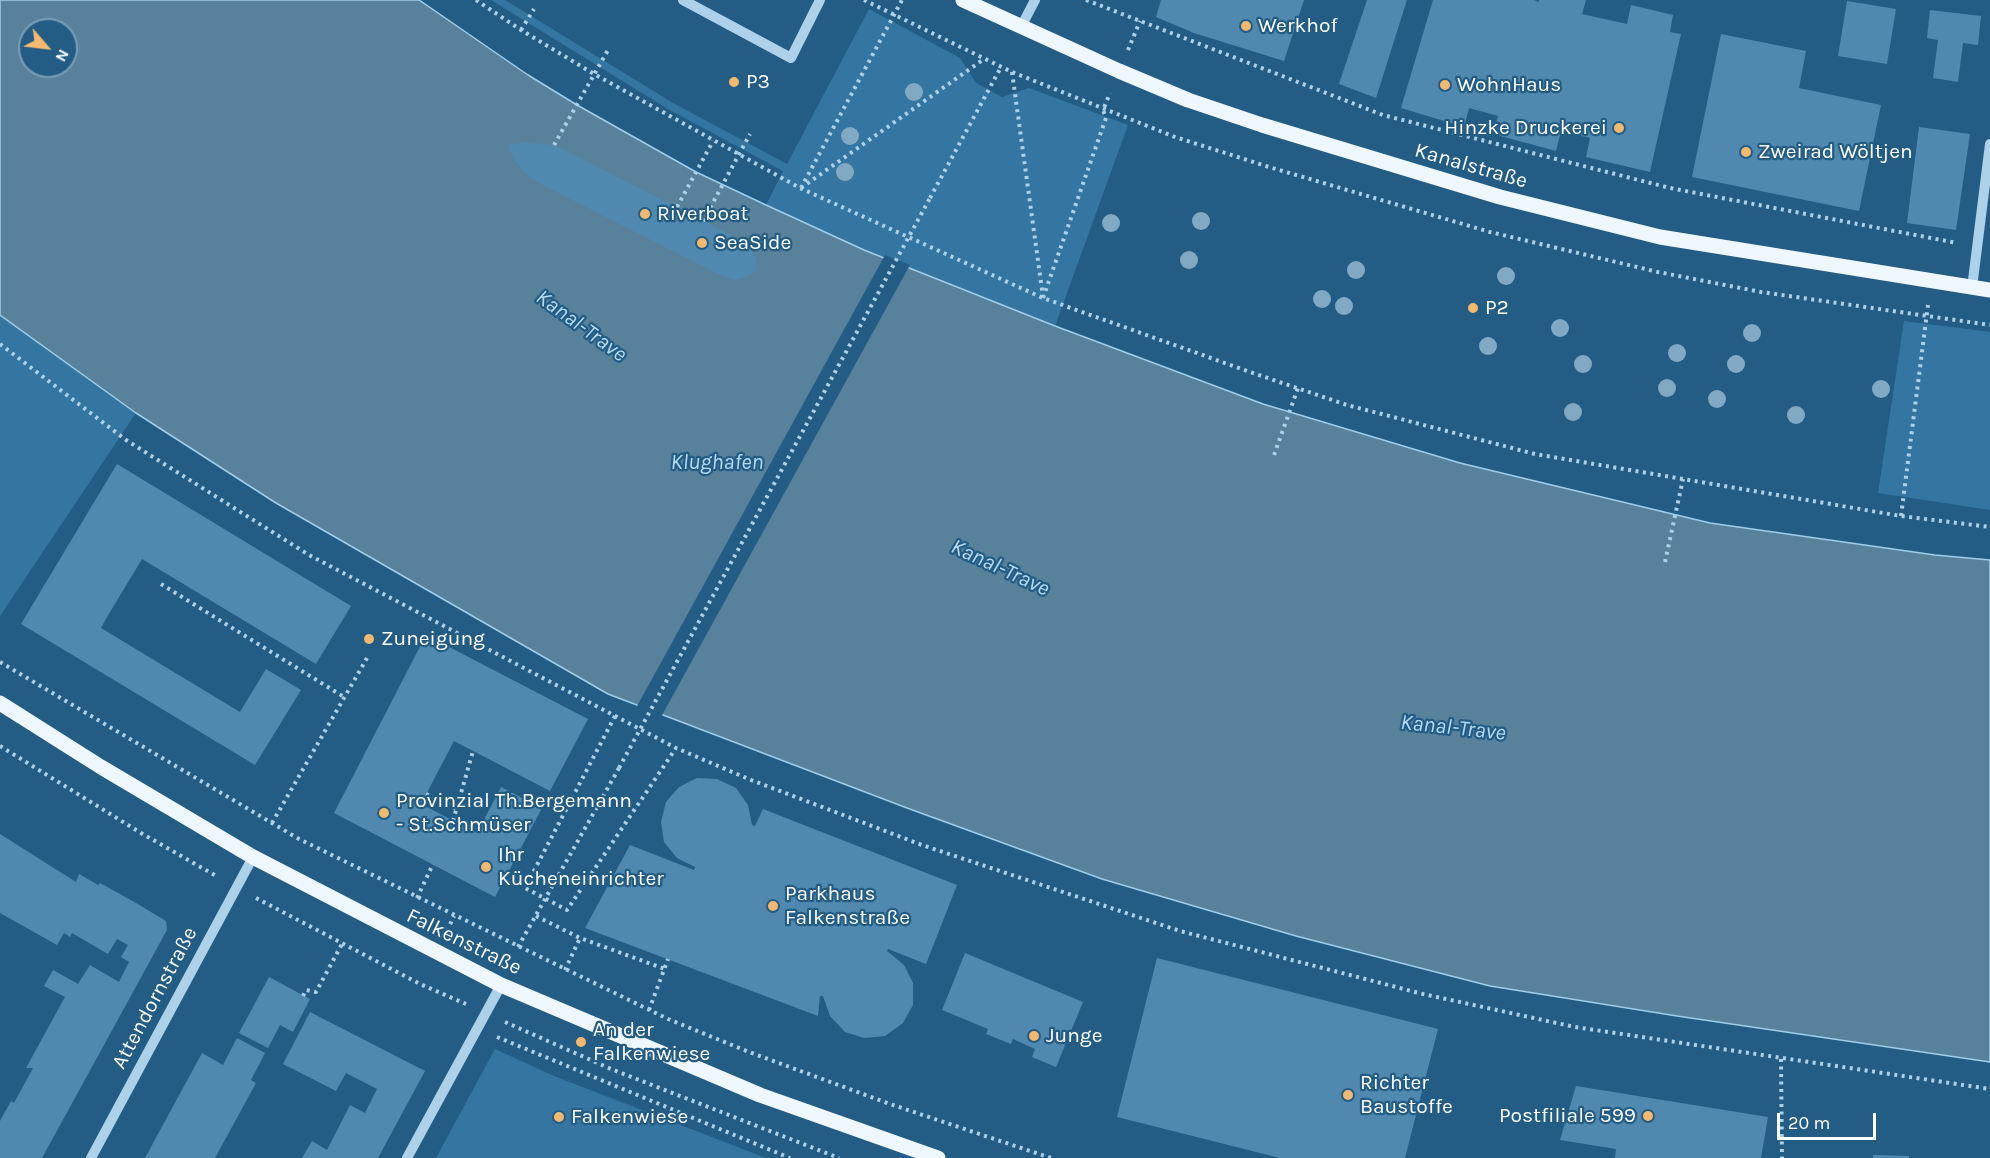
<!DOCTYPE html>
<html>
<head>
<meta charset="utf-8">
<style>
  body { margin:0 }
  #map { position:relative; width:1990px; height:1158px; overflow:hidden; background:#235d85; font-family:Karla,sans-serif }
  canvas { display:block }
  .north { position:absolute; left:18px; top:18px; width:60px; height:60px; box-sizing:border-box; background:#235d85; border:2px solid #7b9eb6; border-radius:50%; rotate:118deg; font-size:16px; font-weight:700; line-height:24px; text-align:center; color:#fff }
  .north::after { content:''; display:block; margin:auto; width:21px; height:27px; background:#f4b86f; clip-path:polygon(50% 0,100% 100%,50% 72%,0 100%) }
  .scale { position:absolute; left:1777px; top:1113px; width:99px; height:27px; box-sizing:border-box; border:3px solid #fff; border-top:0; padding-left:8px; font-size:18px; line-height:21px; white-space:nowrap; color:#fff; -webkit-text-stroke:4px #235d85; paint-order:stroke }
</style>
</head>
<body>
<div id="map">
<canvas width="1990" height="1158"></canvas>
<div class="north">N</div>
<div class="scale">20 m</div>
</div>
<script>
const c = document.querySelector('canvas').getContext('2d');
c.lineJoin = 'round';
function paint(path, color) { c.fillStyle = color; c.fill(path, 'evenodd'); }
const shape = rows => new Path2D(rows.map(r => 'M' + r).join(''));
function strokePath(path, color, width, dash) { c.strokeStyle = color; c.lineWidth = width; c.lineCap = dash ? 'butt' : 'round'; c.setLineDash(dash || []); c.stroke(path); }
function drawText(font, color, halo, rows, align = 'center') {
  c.font = font + ' Karla,sans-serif'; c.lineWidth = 4.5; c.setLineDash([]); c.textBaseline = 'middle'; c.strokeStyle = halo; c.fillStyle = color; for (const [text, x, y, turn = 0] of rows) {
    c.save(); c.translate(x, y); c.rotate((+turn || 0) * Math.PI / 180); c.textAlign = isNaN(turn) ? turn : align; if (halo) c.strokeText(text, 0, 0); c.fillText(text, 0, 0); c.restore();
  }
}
paint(shape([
  [491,0,505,0,673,103,787,164,869,9,960,58,976,83,1002,97,1029,88,1128,125,1055,326,864,250,766,205,783,171,668,109],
  [0,315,136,413,0,616],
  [1904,321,1990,332,1990,510,1878,493],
  [495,1049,554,1076,766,1158,436,1158]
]), '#3476a1');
const water = shape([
  [0,0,419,0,528,75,577,105,696,172,766,205,864,250,1055,326,1263,404,1460,463,1710,523,1935,555,1990,560,1990,1062,1677,1016,1490,986,1296,936,1102,879,907,808,608,694,276,503,136,413,0,315,0,0],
  [30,30,66,30,66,66,30,66,30,30]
]);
paint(water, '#58819c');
strokePath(water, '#a0ceea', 1.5);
paint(shape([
  [885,255,910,265,661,717,636,708]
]), '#235d85');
paint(shape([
  [1161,0,1304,0,1284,61,1194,33,1156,17],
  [1367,0,1407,0,1376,98,1339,84],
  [1433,0,1534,0,1539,2,1539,0,1586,0,1582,14,1627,24,1631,5,1673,15,1670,32,1681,34,1650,172,1586,157,1590,138,1561,131,1556,151,1493,134,1498,116,1469,108,1464,127,1401,108],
  [1847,1,1896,9,1887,64,1838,56],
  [1930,10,1981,16,1978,45,1963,43,1958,82,1933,78,1938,40,1927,38],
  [1721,34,1806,51,1799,88,1881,105,1859,211,1692,177],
  [1919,127,1970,134,1956,230,1907,223],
  [524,142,554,145,737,238,749,248,756,257,756,270,746,277,735,280,720,275,537,182,525,173,515,161,508,145],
  [117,464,351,606,316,664,142,559,107,617,101,628,240,712,266,669,301,690,255,765,21,624],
  [426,635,588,719,550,791,454,741,421,804,477,833,501,787,542,808,495,897,334,813],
  [697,778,717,779,736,788,748,805,752,825,755,826,763,809,957,885,926,964,888,949,887,951,904,965,913,983,913,1005,903,1023,885,1036,864,1038,845,1032,830,1016,823,996,820,996,818,1016,585,928,630,845,694,870,695,867,677,858,664,842,661,822,666,802,679,787],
  [0,834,76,882,79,874,98,885,100,883,136,903,166,921,167,930,42,1158,0,1158,0,1121,11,1101,14,1103,33,1068,26,1068,65,997,44,986,53,970,78,984,90,965,119,982,129,962,121,957,128,945,117,939,108,954,72,933,70,937,64,933,57,945,0,913],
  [965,953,1083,1002,1056,1067,1032,1057,1035,1049,1013,1039,1011,1044,986,1034,988,1029,942,1010],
  [1157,958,1438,1029,1405,1158,1280,1158,1117,1117],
  [269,977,310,999,293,1032,280,1025,268,1048,239,1033],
  [310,1012,425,1071,378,1158,302,1158,312,1141,327,1150,350,1105,365,1113,377,1089,346,1073,336,1091,283,1064],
  [237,1038,265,1053,251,1080,256,1083,215,1158,145,1158,202,1053,223,1065],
  [1576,1086,1768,1117,1761,1158,1615,1158,1616,1149,1560,1140],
  [1873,1155,1909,1156,1909,1158,1873,1158]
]), '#5089af');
strokePath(shape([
  [476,0,521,30,594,74,800,188,1043,298,1250,372,1347,405,1535,454,1901,516,1990,527],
  [864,0,1012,72,1175,137,1269,167,1490,232,1658,272,1761,292,1990,325],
  [1086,0,1383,115,1670,188,1957,243],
  [521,30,534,9],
  [1128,50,1140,21],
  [1012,72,1043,297],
  [554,145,608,50],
  [801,188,984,59],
  [801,188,902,0],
  [930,198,1001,67],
  [677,207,713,141],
  [703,221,750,134],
  [1043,298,1106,118,1103,110,1110,93],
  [0,344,126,440,309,555,676,748,751,780,922,845,1180,931,1423,994,1575,1027,1990,1089],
  [1274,455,1298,388],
  [1901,516,1928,305],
  [1665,562,1683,479],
  [161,584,344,697],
  [0,662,299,839,668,1019,749,1052,890,1104,1051,1158],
  [615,716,525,888,567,910,676,748],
  [0,746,141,833,218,877],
  [426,794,457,809],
  [453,821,473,751],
  [272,823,367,658],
  [256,898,420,984,466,1004],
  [417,898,433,864],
  [536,916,580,938,665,969],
  [447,931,454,916],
  [518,947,619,768],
  [565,970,580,938],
  [303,996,306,990,316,992,342,944],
  [649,1010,668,959],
  [505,1022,611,1069,839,1158],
  [497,1037,790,1158],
  [1781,1059,1782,1158]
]), '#acd1e9', 4, [3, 4.5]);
strokePath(shape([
  [683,0,791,58,820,0],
  [1021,27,1035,0],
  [1972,288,1990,144],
  [91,1158,253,857],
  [407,1158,501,985]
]), '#acd1e9', 10);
strokePath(shape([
  [963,0,1119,71,1188,100,1262,125,1500,197,1660,237,1990,290],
  [0,703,101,767,253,857,501,985,760,1095,938,1158]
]), '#eff7fe', 15);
strokePath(shape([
  [619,768,930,198]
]), '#acd1e9', 4, [3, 4.5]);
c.fillStyle = '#82a9c4';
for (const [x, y] of [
  [914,92],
  [850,136],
  [845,172],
  [1201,221],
  [1111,223],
  [1189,260],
  [1356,270],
  [1506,276],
  [1322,299],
  [1344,306],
  [1560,328],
  [1752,333],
  [1488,346],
  [1677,353],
  [1583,364],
  [1736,364],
  [1667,388],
  [1881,389],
  [1717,399],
  [1573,412],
  [1796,415]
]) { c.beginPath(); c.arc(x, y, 9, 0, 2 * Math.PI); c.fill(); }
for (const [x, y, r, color] of [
  [1246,26,6,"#f4b86f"],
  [734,82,6,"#f4b86f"],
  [1445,85,6,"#f4b86f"],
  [1619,128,6,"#f4b86f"],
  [1746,152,6,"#f4b86f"],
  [645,214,6,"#f4b86f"],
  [702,243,6,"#f4b86f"],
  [1473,308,6,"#f4b86f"],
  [369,639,6,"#f4b86f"],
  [384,813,6,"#f4b86f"],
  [486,867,6,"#f4b86f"],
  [773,906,6,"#f4b86f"],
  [1034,1036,6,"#f4b86f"],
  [581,1042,6,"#f4b86f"],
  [1348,1095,6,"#f4b86f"],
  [1648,1116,6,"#f4b86f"],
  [559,1117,6,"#f4b86f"]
]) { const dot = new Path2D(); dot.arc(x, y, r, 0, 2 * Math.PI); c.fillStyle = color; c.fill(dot); strokePath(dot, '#235d85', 2); }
drawText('21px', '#fff', '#235d85', [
  ["Werkhof",1258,26],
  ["P3",746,82],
  ["WohnHaus",1457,85],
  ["Hinzke Druckerei",1607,128,"right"],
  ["Zweirad Wöltjen",1758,152],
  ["Riverboat",657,214],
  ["SeaSide",714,243],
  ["P2",1485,308],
  ["Zuneigung",381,639],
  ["Provinzial Th.Bergemann",396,801],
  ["- St.Schmüser",396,825],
  ["Ihr",498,855],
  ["Kücheneinrichter",498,879],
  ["Parkhaus",785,894],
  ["Falkenstraße",785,918],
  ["An der",593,1030],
  ["Falkenwiese",593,1054],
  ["Junge",1046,1036],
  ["Richter",1360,1083],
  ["Baustoffe",1360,1107],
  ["Postfiliale 599",1636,1116,"right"],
  ["Falkenwiese",571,1117]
], 'left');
drawText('21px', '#fff', '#235d85', [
  ["Kanalstraße",1471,166,16],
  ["Falkenstraße",464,942,26],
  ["Attendornstraße",155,998,-62]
]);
drawText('italic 22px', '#b8daf0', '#235d85', [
  ["Kanal-Trave",581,326,36],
  ["Klughafen",717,463],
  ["Kanal-Trave",1000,568,25],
  ["Kanal-Trave",1453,728,6]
]);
</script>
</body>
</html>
